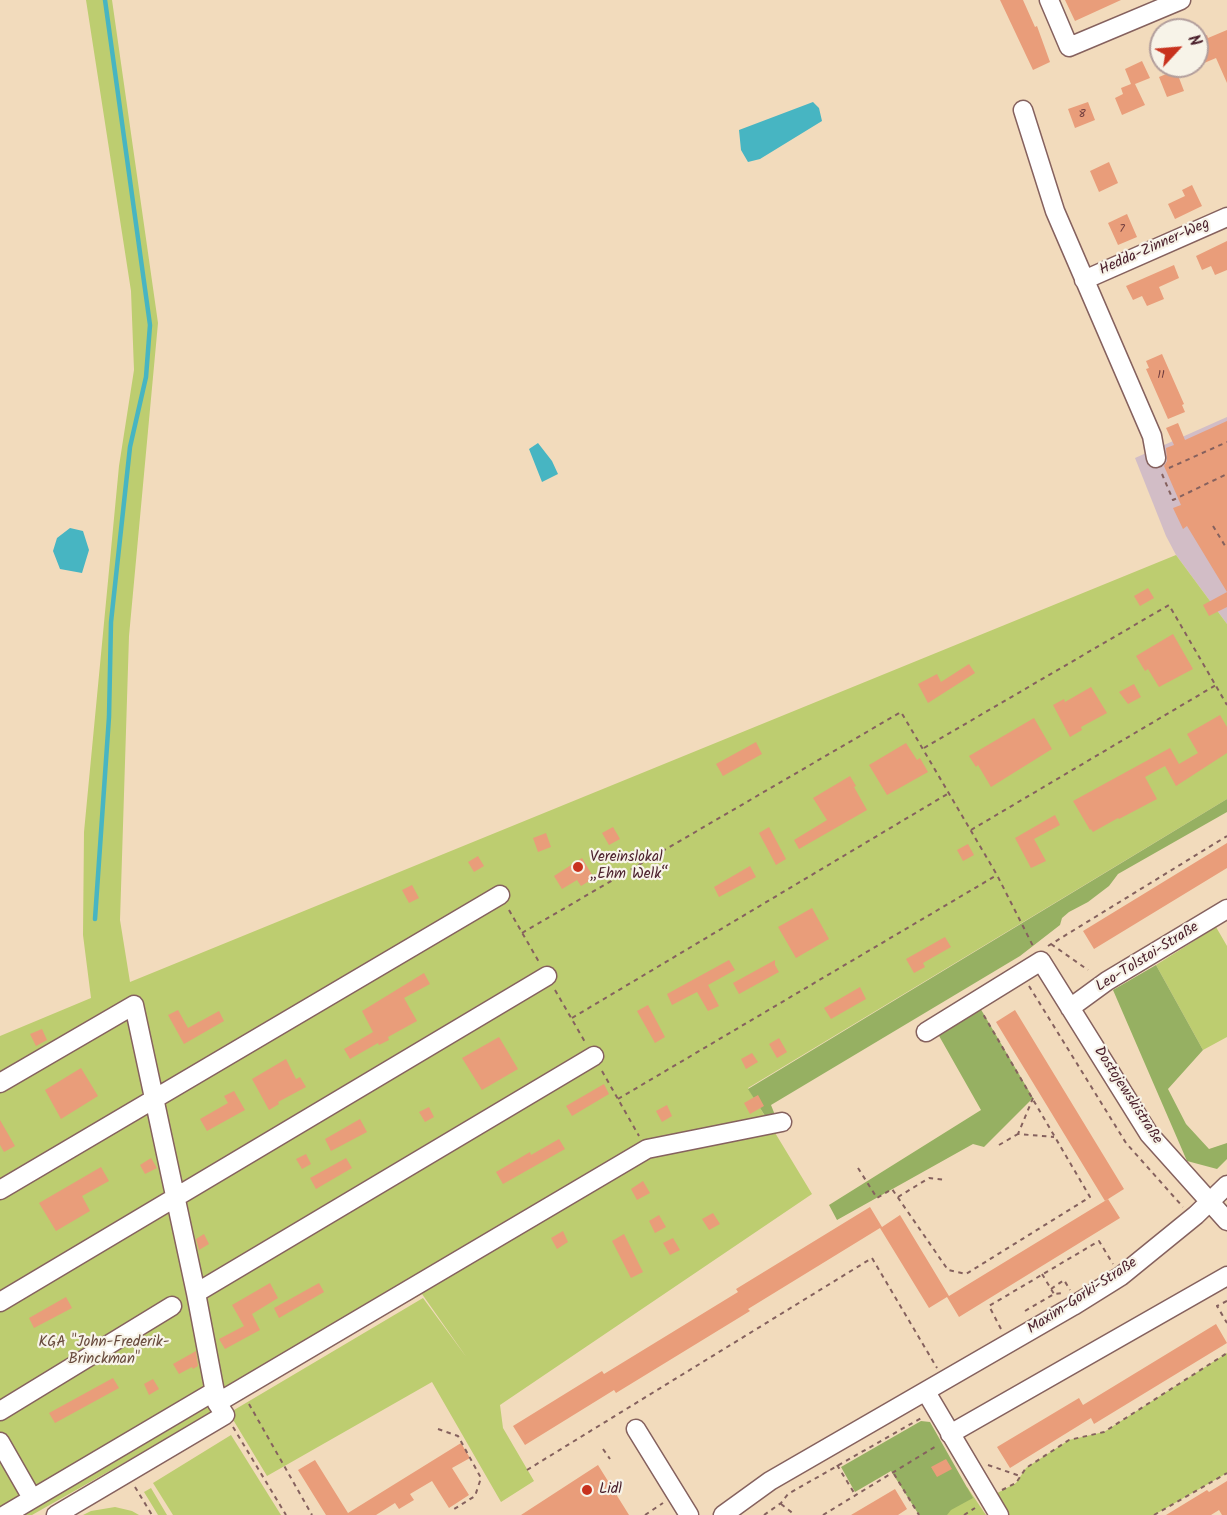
<!DOCTYPE html>
<html>
<head>
<meta charset="utf-8">
<style>
  body { margin:0 }
  #map { position:relative; width:1227px; height:1515px; overflow:hidden; background:#f2dbbc; font-family:Kalam,sans-serif }
  canvas { display:block }
  .north { position:absolute; left:1149px; top:18px; width:60px; height:60px; box-sizing:border-box; background:#f7f3e8; border:2px solid #b29e9c; border-radius:50%; rotate:64deg; font-size:16px; font-weight:700; line-height:24px; text-align:center; color:#4a1f2b }
  .north::after { content:''; display:block; margin:auto; width:21px; height:27px; background:#c8321e; clip-path:polygon(50% 0,100% 100%,50% 72%,0 100%) }
</style>
</head>
<body>
<div id="map">
<canvas width="1227" height="1515"></canvas>
<div class="north">N</div>
</div>
<script>
const c = document.querySelector('canvas').getContext('2d');
c.lineJoin = 'round';
function paint(path, color) { c.fillStyle = color; c.fill(path, 'evenodd'); }
const shape = rows => new Path2D(rows.map(r => 'M' + r).join(''));
function strokePath(path, color, width, dash) { c.strokeStyle = color; c.lineWidth = width; c.lineCap = dash ? 'butt' : 'round'; c.setLineDash(dash || []); c.stroke(path); }
function drawText(font, color, halo, rows, align = 'center') {
  c.font = font + ' Kalam,sans-serif'; c.lineWidth = 4.5; c.setLineDash([]); c.textBaseline = 'middle'; c.strokeStyle = halo; c.fillStyle = color; for (const [text, x, y, turn = 0] of rows) {
    c.save(); c.translate(x, y); c.rotate((+turn || 0) * Math.PI / 180); c.textAlign = isNaN(turn) ? turn : align; if (halo) c.strokeText(text, 0, 0); c.fillText(text, 0, 0); c.restore();
  }
}
paint(shape([
  [1227,417,1227,624,1176,555,1166,536,1135,458]
]), '#d2bdc6');
paint(shape([
  [86,0,112,0,158,323,129,636,120,920,130,982,1176,555,1227,624,1227,799,748,1088,812,1194,500,1405,503,1428,534,1481,501,1502,432,1382,267,1476,229,1413,423,1298,467,1358,422,1294,32,1515,0,1515,0,1036,91,998,83,935,84,832,119,466,134,370,131,291],
  [1216,927,1227,946,1227,1037,1203,1050,1156,965],
  [1227,1353,1227,1473,1154,1515,1003,1515,988,1498,1016,1483,1026,1468,1069,1440,1104,1432],
  [231,1435,281,1515,173,1515,153,1483],
  [967,1487,986,1515,923,1515],
  [151,1488,167,1515,158,1515,144,1492],
  [115,1507,132,1511,139,1515,83,1515,91,1511]
]), '#bdcd70');
paint(shape([
  [1227,799,1227,812,1118,874,1109,886,1088,902,1069,912,1062,918,1060,925,1020,956,771,1105,775,1115,767,1119,748,1089],
  [1156,965,1203,1050,1168,1089,1186,1124,1209,1149,1227,1143,1227,1159,1217,1169,1187,1161,1113,990],
  [976,1001,1033,1098,984,1147,973,1144,837,1220,829,1205,981,1110,934,1027],
  [921,1421,930,1422,973,1498,951,1510,947,1515,919,1515,891,1471,855,1492,841,1467]
]), '#96b062');
paint(shape([
  [813,102,819,108,822,121,760,159,748,162,741,150,739,130],
  [538,443,552,461,558,474,542,482,529,449],
  [70,528,83,531,89,550,82,573,60,569,53,551,57,538]
]), '#47b5c2');
strokePath(shape([
  [95,919,109,717,111,622,130,447,146,377,150,325,105,0]
]), '#47b5c2', 4.5);
paint(shape([
  [1000,0,1023,0,1035,27,1037,26,1050,62,1033,70],
  [1065,0,1121,0,1075,21],
  [1227,30,1227,83,1216,58,1197,66,1197,39,1207,35,1208,38],
  [1142,61,1150,78,1135,84,1145,105,1122,115,1115,98,1123,94,1121,88,1131,84,1125,69],
  [1176,70,1184,91,1167,97,1159,77],
  [1088,102,1095,120,1075,128,1068,109],
  [1109,162,1118,183,1099,192,1090,171],
  [1192,185,1202,206,1175,219,1168,204,1185,196,1182,190],
  [1127,214,1137,237,1118,245,1108,223],
  [1227,241,1227,270,1215,275,1211,266,1202,270,1196,256],
  [1174,265,1179,278,1159,287,1164,299,1147,306,1142,296,1133,300,1126,286],
  [1162,354,1184,404,1182,405,1185,412,1168,419,1146,369,1149,368,1146,361],
  [1227,421,1227,607,1209,616,1203,605,1227,592,1187,526,1183,529,1173,508,1181,505,1164,466,1167,461,1166,448,1174,445,1166,428,1178,423,1185,440],
  [1148,588,1154,598,1140,606,1134,596],
  [1173,634,1193,669,1159,687,1148,669,1145,671,1136,656],
  [969,664,975,673,928,703,918,684,937,674,941,682],
  [1134,684,1141,697,1128,704,1119,692],
  [1091,687,1107,713,1081,727,1082,730,1070,737,1053,705,1064,699,1065,702],
  [1220,715,1227,727,1227,753,1176,786,1165,766,1145,777,1157,799,1119,819,1118,818,1093,832,1091,829,1090,830,1073,801,1170,748,1179,764,1198,753,1187,734],
  [1034,718,1052,749,991,787,978,765,976,767,969,756],
  [756,742,762,754,723,776,716,764],
  [906,743,917,760,920,758,928,772,887,795,869,765],
  [850,776,856,786,854,787,867,810,799,849,794,840,827,820,813,798],
  [1055,815,1060,825,1034,839,1046,861,1031,868,1015,838],
  [613,827,620,839,609,845,602,833],
  [769,827,786,859,776,865,759,833],
  [546,833,551,847,538,852,533,838],
  [1227,843,1227,868,1094,949,1083,931],
  [968,844,974,855,963,861,957,850],
  [478,856,484,866,474,872,468,862],
  [582,858,594,878,581,886,577,880,562,889,554,876],
  [750,866,756,877,719,897,714,887],
  [412,885,419,898,409,903,402,890],
  [812,908,829,939,796,958,778,927],
  [945,937,951,947,923,963,925,967,914,973,906,959],
  [729,960,735,970,708,985,719,1006,708,1011,697,992,672,1005,667,994],
  [775,960,775,965,779,972,739,994,733,983],
  [424,973,430,984,404,998,417,1021,388,1037,389,1040,379,1045,378,1043,350,1059,344,1049,373,1032,362,1011],
  [860,987,866,999,831,1019,824,1008],
  [648,1005,665,1037,655,1043,637,1011],
  [178,1010,188,1028,219,1011,224,1021,184,1044,168,1015],
  [1015,1010,1124,1189,1105,1201,996,1022],
  [42,1029,47,1040,36,1046,30,1034],
  [499,1037,518,1069,482,1090,462,1058],
  [779,1038,787,1052,777,1058,769,1044],
  [752,1053,758,1062,746,1069,741,1059],
  [286,1059,296,1079,300,1077,306,1087,278,1102,279,1104,269,1110,252,1079],
  [81,1068,98,1096,61,1119,45,1090],
  [604,1084,609,1094,572,1116,566,1106],
  [234,1091,245,1110,207,1131,200,1119,228,1103,224,1096],
  [758,1095,764,1106,750,1114,744,1103],
  [667,1105,672,1116,662,1122,656,1111],
  [429,1107,434,1117,425,1122,419,1112],
  [360,1119,367,1132,331,1151,325,1139],
  [0,1120,15,1146,4,1152,0,1145],
  [559,1139,565,1149,503,1184,496,1172,530,1152,531,1155],
  [306,1154,311,1164,302,1169,296,1159],
  [151,1158,157,1168,145,1174,140,1165],
  [346,1158,352,1168,316,1189,310,1178],
  [101,1167,109,1181,82,1196,90,1211,56,1231,39,1203],
  [643,1181,650,1193,637,1200,631,1189],
  [1108,1199,1120,1218,959,1317,947,1297,929,1308,880,1228,748,1309,750,1311,616,1393,614,1390,525,1445,513,1426,602,1371,604,1374,738,1292,736,1289,870,1207,882,1227,900,1215,949,1296],
  [713,1213,720,1224,709,1230,702,1219],
  [659,1215,666,1227,655,1233,649,1221],
  [563,1231,568,1242,557,1249,551,1238],
  [204,1234,209,1244,199,1250,196,1239],
  [624,1234,643,1272,631,1278,612,1241],
  [673,1238,680,1250,670,1255,663,1243],
  [270,1283,278,1298,252,1314,260,1330,225,1349,219,1339,244,1326,232,1305],
  [319,1283,324,1292,279,1318,274,1308],
  [66,1297,72,1308,34,1328,29,1318],
  [1216,1324,1227,1343,1094,1424,1091,1418,1010,1468,997,1447,1079,1398,1083,1405],
  [196,1351,198,1366,193,1369,192,1367,179,1374,173,1364],
  [113,1378,119,1388,55,1423,49,1413],
  [153,1379,159,1389,149,1395,144,1384],
  [461,1443,470,1458,452,1468,469,1495,449,1508,432,1481,410,1494,414,1500,399,1509,395,1503,376,1515,326,1515,298,1470,315,1460,348,1513],
  [946,1459,952,1469,937,1477,931,1467],
  [598,1465,629,1515,521,1515],
  [1227,1481,1227,1515,1222,1515,1219,1510,1211,1515,1166,1515,1207,1490,1209,1492],
  [895,1489,907,1509,898,1515,851,1515]
]), '#e99d7a');
const minor = shape([
  [1049,0,1069,47,1181,0],
  [1023,110,1055,211,1152,436,1156,458],
  [1084,280,1227,217],
  [1070,1008,1107,981,1227,909],
  [926,1032,1041,961,1149,1134,1227,1221],
  [0,1083,134,1005,196,1293,217,1403,647,1149,782,1122],
  [0,1190,500,895],
  [196,1293,594,1056],
  [0,1302,547,976],
  [926,1392,999,1515],
  [0,1411,172,1306],
  [636,1429,689,1515],
  [950,1434,1227,1276],
  [0,1442,32,1498],
  [5,1515,215,1391],
  [56,1515,225,1415,217,1403],
  [723,1515,770,1481,1073,1306,1121,1276,1196,1215,1227,1185]
]);
strokePath(minor, '#85615e', 21);
strokePath(shape([
  [1169,468,1227,442],
  [1162,474,1173,500,1227,474],
  [1213,526,1227,549],
  [924,748,1169,605,1227,705],
  [971,830,1216,685],
  [509,910,539,962],
  [522,933,901,712,997,875,1033,946],
  [1051,944,1088,970],
  [1048,946,1227,836],
  [1029,986,1126,1143,1183,1207],
  [555,990,585,1042],
  [572,1018,949,793],
  [602,1071,639,1136],
  [1033,1098,1018,1134,1054,1137],
  [618,1099,997,875],
  [999,1145,1018,1134],
  [858,1168,877,1198,892,1189,948,1270,966,1274,1090,1197,983,1014],
  [898,1197,929,1178,946,1180],
  [1042,1274,1054,1294],
  [1051,1289,1064,1280,1070,1290],
  [1227,1301,1217,1306,1227,1323],
  [1025,1311,1054,1294,1062,1293],
  [1001,1329,989,1306,1099,1241,1113,1264],
  [249,1404,312,1515],
  [233,1427,286,1515],
  [438,1429,458,1436,481,1478,475,1496,451,1511],
  [603,1449,610,1459],
  [837,1465,856,1496],
  [988,1465,1020,1476],
  [527,1470,872,1258,937,1368],
  [894,1474,919,1515],
  [135,1487,152,1515],
  [1002,1490,1016,1483,1026,1468,1069,1440,1104,1432,1227,1353],
  [781,1504,795,1515],
  [645,1515,663,1503],
  [764,1515,781,1503,788,1494,923,1417],
  [823,1515,938,1445],
  [964,1515,975,1508],
  [1154,1515,1227,1473]
]), '#85615e', 2, [4.5, 4.5]);
strokePath(minor, '#fff', 18);
for (const [x, y, r, color] of [
  [578,867,6,"#c8321e"],
  [587,1490,6,"#c8321e"]
]) { const dot = new Path2D(); dot.arc(x, y, r, 0, 2 * Math.PI); c.fillStyle = color; c.fill(dot); strokePath(dot, '#f7f3e8', 2); }
drawText('12px', '#723e3f', null, [
  ["8",1082,115],
  ["7",1122,230],
  ["11",1161,376]
]);
drawText('15px', '#4a1f2b', '#f7f3e8', [
  ["Hedda-Zinner-Weg",1155,248,-24],
  ["Leo-Tolstoi-Straße",1148,958,-32],
  ["Dostojewskistraße",1127,1096,57],
  ["Maxim-Gorki-Straße",1083,1297,-33]
]);
drawText('15px', '#4a1f2b', '#f7f3e8', [
  ["Vereinslokal",590,858],
  ["„Ehm Welk“",590,875],
  ["Lidl",599,1490]
], 'left');
drawText('15px', '#674a3c', '#f7f3e8', [
  ["KGA \"John-Frederik-",104,1343],
  ["Brinckman\"",104,1360]
]);
</script>
</body>
</html>
